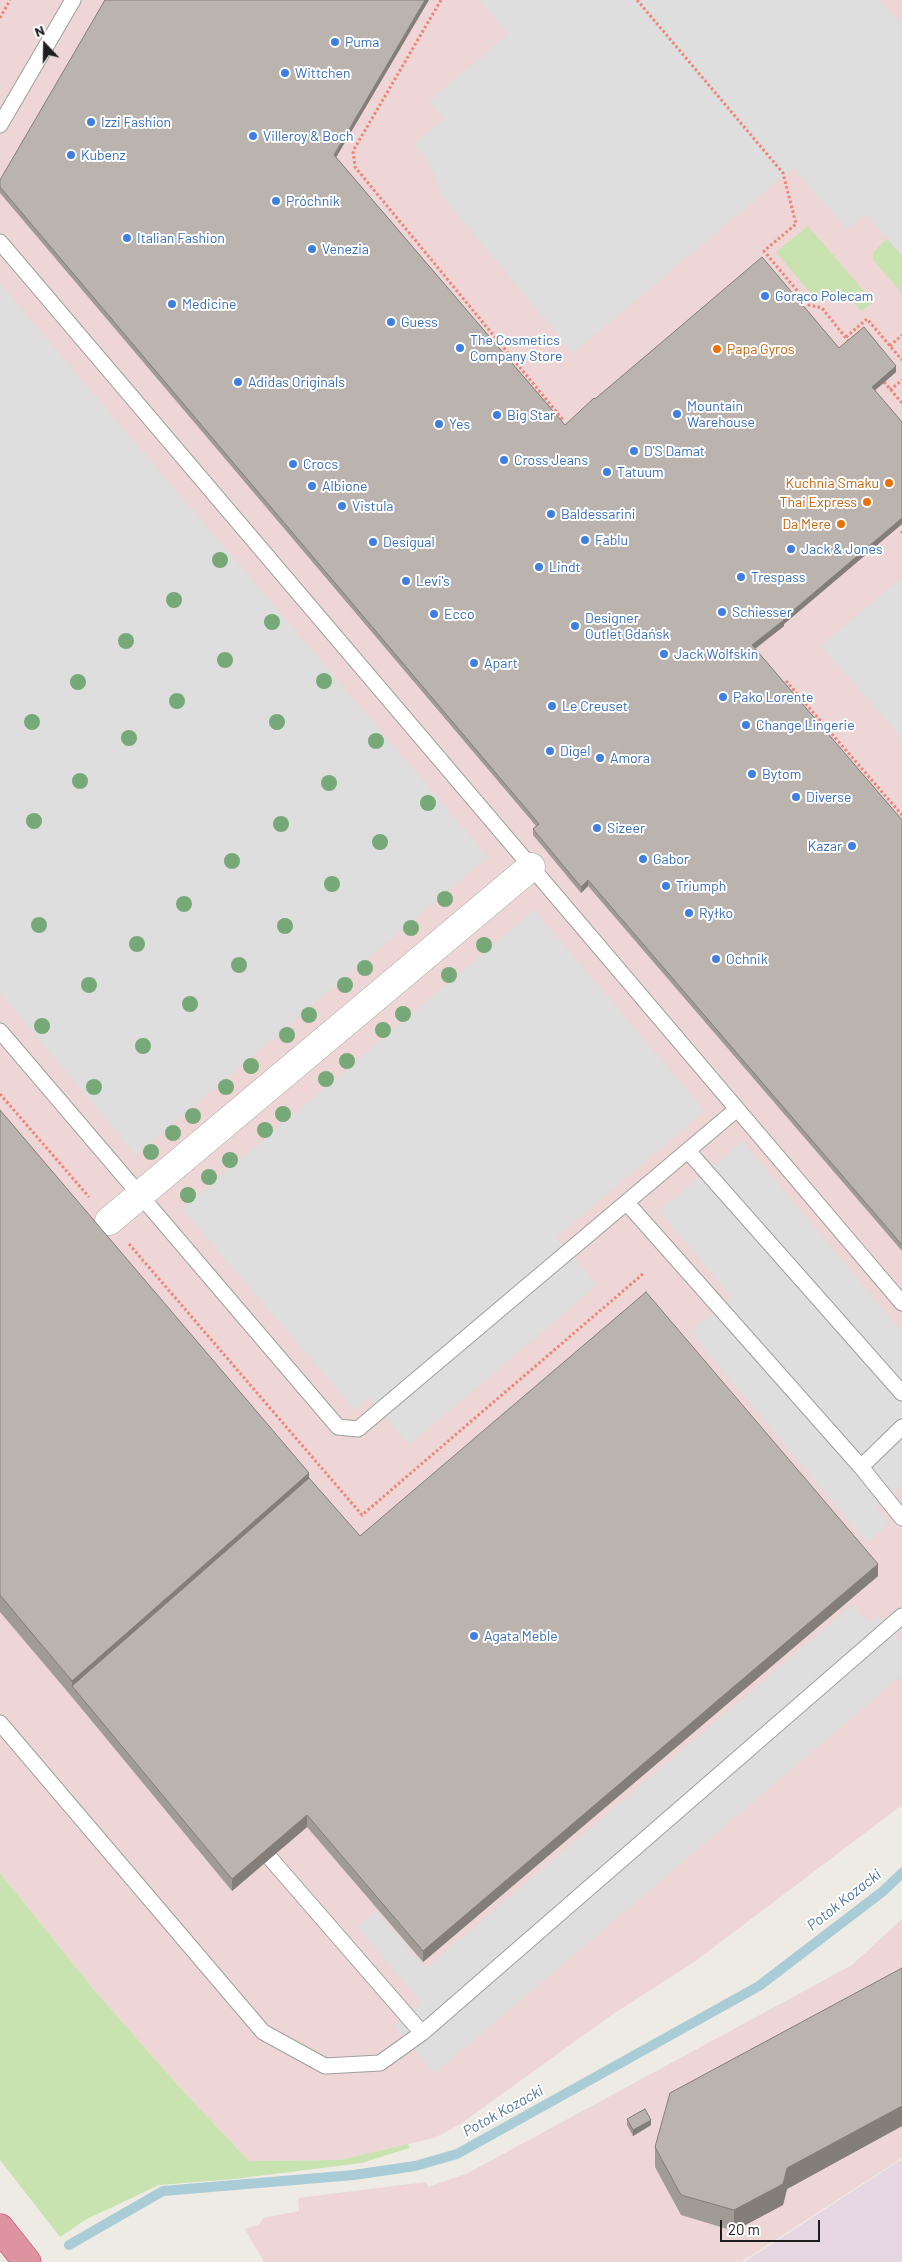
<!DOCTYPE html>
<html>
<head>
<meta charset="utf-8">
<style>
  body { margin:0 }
  #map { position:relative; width:902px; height:2262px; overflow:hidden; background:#eeebe5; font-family:Barlow,sans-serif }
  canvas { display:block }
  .north { position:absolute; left:20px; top:20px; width:50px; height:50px; -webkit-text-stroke:4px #fff; paint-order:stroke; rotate:339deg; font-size:14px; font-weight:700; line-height:20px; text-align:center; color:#1e1e1e }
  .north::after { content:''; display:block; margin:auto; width:18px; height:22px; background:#1e1e1e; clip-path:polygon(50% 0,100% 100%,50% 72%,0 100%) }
  .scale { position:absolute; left:720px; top:2220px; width:100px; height:22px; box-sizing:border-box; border:2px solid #1e1e1e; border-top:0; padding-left:6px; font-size:15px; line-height:18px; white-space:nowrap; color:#1e1e1e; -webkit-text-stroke:4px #fff; paint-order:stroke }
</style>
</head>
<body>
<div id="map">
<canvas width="902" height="2262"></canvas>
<div class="north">N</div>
<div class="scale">20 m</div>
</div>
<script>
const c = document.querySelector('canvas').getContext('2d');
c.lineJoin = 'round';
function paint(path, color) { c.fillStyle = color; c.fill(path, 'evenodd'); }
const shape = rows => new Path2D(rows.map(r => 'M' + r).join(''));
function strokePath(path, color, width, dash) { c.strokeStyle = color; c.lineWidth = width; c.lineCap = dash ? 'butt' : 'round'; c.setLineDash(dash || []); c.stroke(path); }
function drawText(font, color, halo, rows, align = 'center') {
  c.font = font + ' Barlow,sans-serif'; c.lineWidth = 4; c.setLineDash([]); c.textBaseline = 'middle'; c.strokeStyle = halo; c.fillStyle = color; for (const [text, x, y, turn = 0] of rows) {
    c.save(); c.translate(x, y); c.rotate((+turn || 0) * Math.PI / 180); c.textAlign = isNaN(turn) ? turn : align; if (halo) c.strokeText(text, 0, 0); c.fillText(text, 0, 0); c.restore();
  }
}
paint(shape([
  [0,0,902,0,902,1805,697,1960,613,2014,459,2125,434,2138,340,2160,249,2161,182,2090,95,1991,0,1873],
  [902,1919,902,2158,741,2262,264,2262,245,2229,260,2224,263,2218,299,2211,298,2198,426,2182,428,2187,468,2173,852,1965]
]), '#edd6d5');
paint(shape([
  [902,2160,902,2262,744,2262,899,2161]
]), '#e6d7e3');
paint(shape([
  [808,226,873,302,862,311,848,297,836,292,826,293,815,298,776,252],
  [887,239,902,256,902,293,873,260,873,252],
  [0,1873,95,1991,182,2090,249,2161,340,2160,408,2144,409,2148,362,2163,234,2179,159,2185,85,2220,60,2237,0,2160]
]), '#c8e3af');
paint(shape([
  [479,0,880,0,902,25,902,256,866,214,848,230,793,168,573,353,442,196,429,161,414,144,444,119,429,101,508,34],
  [0,284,488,857,136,1155,0,993],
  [902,577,902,738,821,646],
  [534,910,705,1111,556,1237,597,1285,409,1445,369,1398,355,1410,182,1209],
  [742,1141,902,1332,902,1486,876,1508,889,1524,867,1543,690,1332,732,1297,659,1211],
  [853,1604,869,1623,878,1615,902,1642,902,1675,435,2073,394,2026,421,2002,357,1927,376,1911,426,1968]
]), '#dedede');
strokePath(shape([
  [69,2245,163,2191,354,2175,415,2166,457,2154,759,1986,882,1892,902,1873]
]), '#a9ccd7', 10);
const lane = shape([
  [0,125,73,0],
  [0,242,902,1303],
  [0,1031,338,1427,358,1429,737,1109],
  [688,1151,902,1393],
  [627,1203,861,1467],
  [902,1427,861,1467,902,1518],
  [0,1723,263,2032,325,2066,380,2063,422,2033,902,1616],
  [270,1858,422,2033]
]);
const street = shape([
  [109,1221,531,867]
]);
const highway = shape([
  [0,2228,27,2262]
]);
strokePath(lane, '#9f9f9f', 17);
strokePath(street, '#9f9f9f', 29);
strokePath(highway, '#c93465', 29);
strokePath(shape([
  [441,0,353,151,355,167,564,421],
  [637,0,783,173,796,224,764,251,809,305,822,308,850,343],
  [0,18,10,0],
  [846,337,867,319,902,360],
  [890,346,902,335],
  [884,382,902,403],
  [890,390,902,380],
  [902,531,902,534],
  [786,681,902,815],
  [0,1094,89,1197],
  [129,1244,362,1515,644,1273]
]), '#ed8577', 3, [2.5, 2.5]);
strokePath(lane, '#fff', 15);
strokePath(street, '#fff', 28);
strokePath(highway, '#de93a0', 28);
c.fillStyle = '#77a878';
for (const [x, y] of [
  [220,560],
  [174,600],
  [272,622],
  [126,641],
  [225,660],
  [324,681],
  [78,682],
  [177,701],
  [32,722],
  [277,722],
  [129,738],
  [376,741],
  [80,781],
  [329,783],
  [428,803],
  [34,821],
  [281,824],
  [380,842],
  [232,861],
  [332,884],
  [445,899],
  [184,904],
  [39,925],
  [285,926],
  [411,928],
  [137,944],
  [484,945],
  [239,965],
  [365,968],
  [449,975],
  [89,985],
  [345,985],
  [190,1004],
  [403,1014],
  [309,1015],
  [42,1026],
  [383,1030],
  [287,1035],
  [143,1046],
  [347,1061],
  [251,1066],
  [326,1079],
  [94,1087],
  [226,1087],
  [283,1114],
  [193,1116],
  [265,1130],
  [173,1133],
  [151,1152],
  [230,1160],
  [209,1177],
  [188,1195]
]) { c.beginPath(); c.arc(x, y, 8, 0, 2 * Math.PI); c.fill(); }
paint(shape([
  [336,157,565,425,595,399,839,348,896,372,875,390,902,422,902,524,784,624,784,626,755,649,902,820,902,1251,588,886,581,893,533,835,533,829,536,826,0,193,0,180],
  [0,1110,309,1478,360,1536,878,1576,423,1962,307,1827,232,1891,72,1697,0,1612],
  [902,1968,902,2126,787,2189,783,2205,734,2231,681,2215,655,2167,655,2147],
  [627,2119,651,2125,633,2136,627,2125]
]), '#a19b96');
paint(shape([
  [425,0,429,0,334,161,334,155],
  [896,366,896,372,872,393,872,387],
  [902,518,902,524,784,624,784,626,752,651,752,645],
  [588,880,588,886,581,893,581,887],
  [309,1473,309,1489,72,1686,72,1681],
  [878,1564,878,1576,423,1962,423,1951],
  [307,1815,307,1827,232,1891,232,1879],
  [902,2106,902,2126,787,2189,783,2205,734,2231,734,2210,787,2168],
  [651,2120,651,2125,633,2136,633,2130]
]), '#837e7a');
const building = shape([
  [105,0,425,0,334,155,565,425,594,398,595,399,762,257,839,348,864,327,896,366,872,387,902,422,902,518,783,619,784,620,752,645,902,820,902,1245,588,880,581,887,533,829,539,824,0,187,0,180,105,0],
  [0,1110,309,1473,72,1681,0,1595,0,1110],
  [646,1292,878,1564,423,1951,307,1815,232,1879,72,1686,309,1478,360,1536,646,1292],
  [902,1968,902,2106,787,2168,783,2184,734,2210,681,2195,655,2147,670,2093,902,1968],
  [645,2109,651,2120,633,2130,627,2119,645,2109]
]);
paint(building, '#bbb4ae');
strokePath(building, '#837e7a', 1);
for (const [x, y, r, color] of [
  [335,42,5,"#3f7fe0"],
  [285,73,5,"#3f7fe0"],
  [91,122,5,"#3f7fe0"],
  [253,136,5,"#3f7fe0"],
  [71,155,5,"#3f7fe0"],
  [276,201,5,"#3f7fe0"],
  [127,238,5,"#3f7fe0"],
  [312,249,5,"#3f7fe0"],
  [765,296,5,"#3f7fe0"],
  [172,304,5,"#3f7fe0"],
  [391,322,5,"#3f7fe0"],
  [460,348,5,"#3f7fe0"],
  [717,349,5,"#e8710a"],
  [238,382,5,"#3f7fe0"],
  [677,414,5,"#3f7fe0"],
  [497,415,5,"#3f7fe0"],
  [439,424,5,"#3f7fe0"],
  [634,451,5,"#3f7fe0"],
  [504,460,5,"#3f7fe0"],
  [293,464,5,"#3f7fe0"],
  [607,472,5,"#3f7fe0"],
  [889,483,5,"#e8710a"],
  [312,486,5,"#3f7fe0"],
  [867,502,5,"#e8710a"],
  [342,506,5,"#3f7fe0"],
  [551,514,5,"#3f7fe0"],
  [841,524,5,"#e8710a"],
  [585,540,5,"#3f7fe0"],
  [373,542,5,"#3f7fe0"],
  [791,549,5,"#3f7fe0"],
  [539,567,5,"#3f7fe0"],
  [741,577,5,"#3f7fe0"],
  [406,581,5,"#3f7fe0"],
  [722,612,5,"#3f7fe0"],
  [434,614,5,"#3f7fe0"],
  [575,626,5,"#3f7fe0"],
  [664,654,5,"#3f7fe0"],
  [474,663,5,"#3f7fe0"],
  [723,697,5,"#3f7fe0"],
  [552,706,5,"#3f7fe0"],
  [746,725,5,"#3f7fe0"],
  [550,751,5,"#3f7fe0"],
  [600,758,5,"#3f7fe0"],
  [752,774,5,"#3f7fe0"],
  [796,797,5,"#3f7fe0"],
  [597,828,5,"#3f7fe0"],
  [852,846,5,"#3f7fe0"],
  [643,859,5,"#3f7fe0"],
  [666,886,5,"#3f7fe0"],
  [689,913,5,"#3f7fe0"],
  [716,959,5,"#3f7fe0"],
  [474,1636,5,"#3f7fe0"]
]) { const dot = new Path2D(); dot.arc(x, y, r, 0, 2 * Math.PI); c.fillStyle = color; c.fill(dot); strokePath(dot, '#fff', 2); }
drawText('14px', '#366cbe', '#fff', [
  ["Puma",345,42],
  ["Wittchen",295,73],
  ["Izzi Fashion",101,122],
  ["Villeroy & Boch",263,136],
  ["Kubenz",81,155],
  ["Próchnik",286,201],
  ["Italian Fashion",137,238],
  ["Venezia",322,249],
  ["Gorąco Polecam",775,296],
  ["Medicine",182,304],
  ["Guess",401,322],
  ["The Cosmetics",470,340],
  ["Company Store",470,356],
  ["Adidas Originals",248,382],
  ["Mountain",687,406],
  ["Warehouse",687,422],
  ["Big Star",507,415],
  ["Yes",449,424],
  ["D'S Damat",644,451],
  ["Cross Jeans",514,460],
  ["Crocs",303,464],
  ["Tatuum",617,472],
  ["Albione",322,486],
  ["Vistula",352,506],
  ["Baldessarini",561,514],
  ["Fablu",595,540],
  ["Desigual",383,542],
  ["Jack & Jones",801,549],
  ["Lindt",549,567],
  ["Trespass",751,577],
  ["Levi's",416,581],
  ["Schiesser",732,612],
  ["Ecco",444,614],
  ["Designer",585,618],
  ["Outlet Gdańsk",585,634],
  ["Jack Wolfskin",674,654],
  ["Apart",484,663],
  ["Pako Lorente",733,697],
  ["Le Creuset",562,706],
  ["Change Lingerie",756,725],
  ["Digel",560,751],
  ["Amora",610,758],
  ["Bytom",762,774],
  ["Diverse",806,797],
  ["Sizeer",607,828],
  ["Kazar",842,846,"right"],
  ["Gabor",653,859],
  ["Triumph",676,886],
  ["Ryłko",699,913],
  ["Ochnik",726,959],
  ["Agata Meble",484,1636]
], 'left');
drawText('14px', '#c56008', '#fff', [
  ["Papa Gyros",727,349,"left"],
  ["Kuchnia Smaku",879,483],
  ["Thai Express",857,502],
  ["Da Mere",831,524]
], 'right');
drawText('italic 15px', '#50759d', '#fff', [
  ["Potok Kozacki",844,1900,-38],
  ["Potok Kozacki",503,2111,-29]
]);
</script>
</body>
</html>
